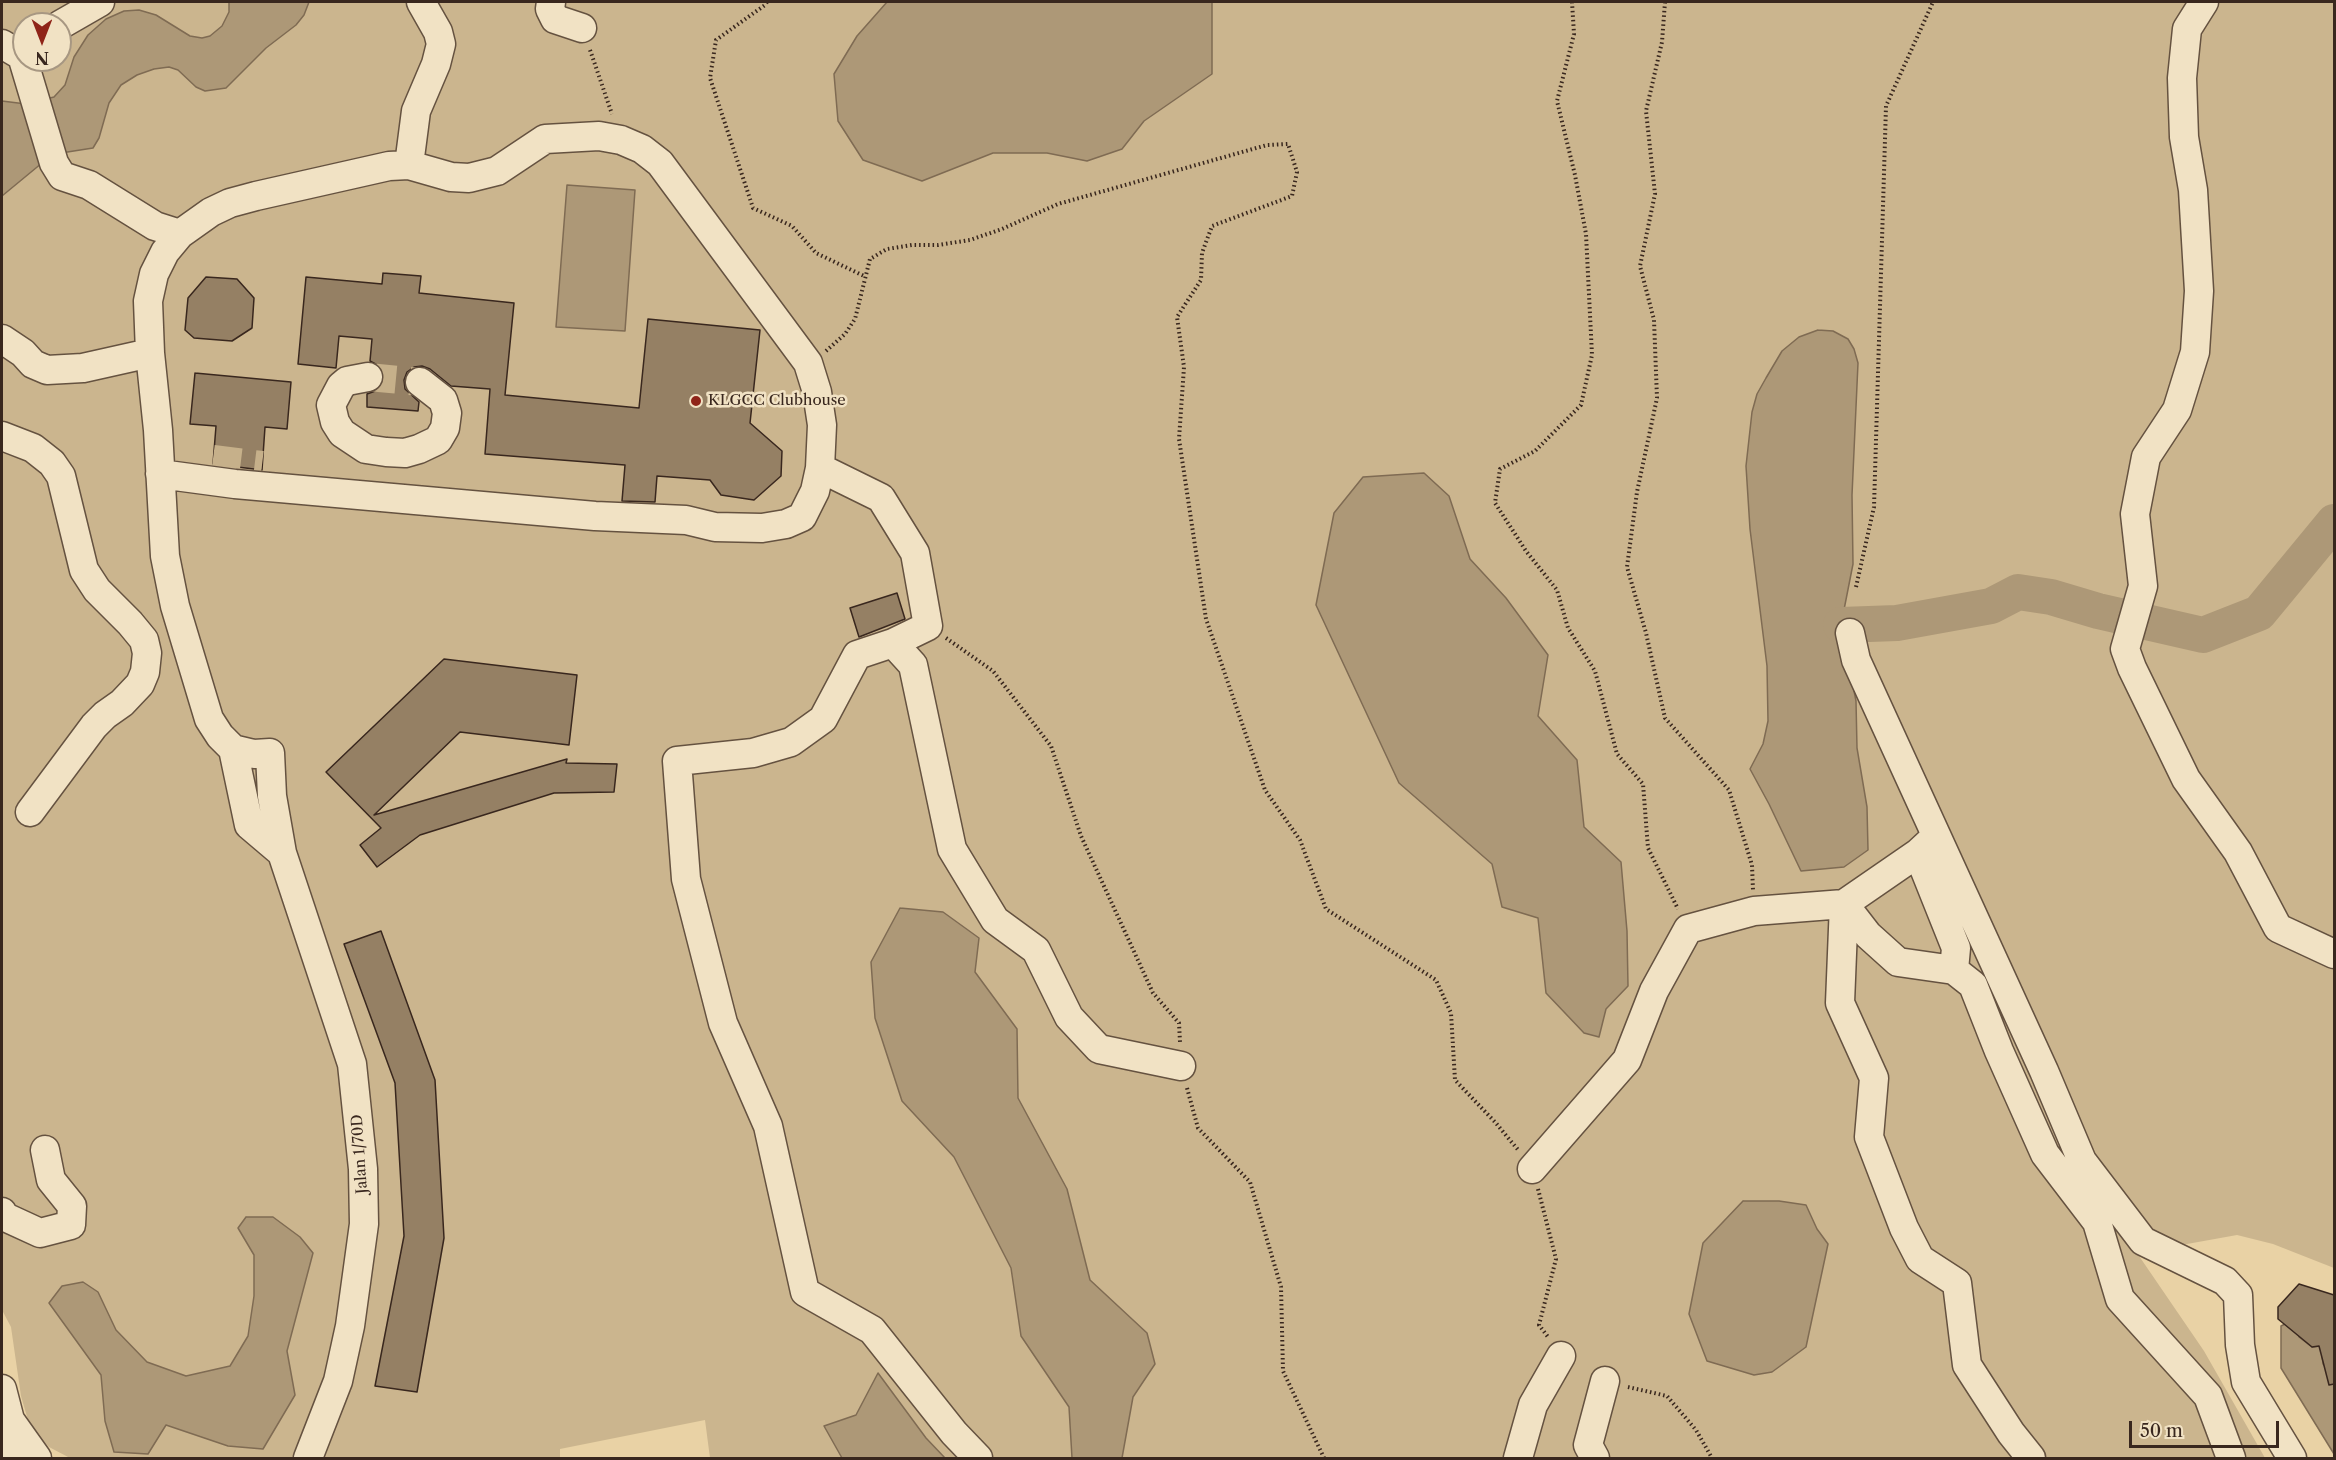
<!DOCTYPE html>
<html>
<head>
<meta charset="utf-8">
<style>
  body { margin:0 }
  #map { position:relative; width:2336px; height:1460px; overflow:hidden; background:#e9d2a5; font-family:"Libre Caslon Text",serif }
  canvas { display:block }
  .frame { position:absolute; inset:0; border:3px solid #39271e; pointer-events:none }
  .north { position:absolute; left:12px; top:12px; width:60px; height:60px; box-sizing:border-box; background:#f1e2c4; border:2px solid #a79782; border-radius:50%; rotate:180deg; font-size:16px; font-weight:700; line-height:24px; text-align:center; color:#39271e }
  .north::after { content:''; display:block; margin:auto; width:21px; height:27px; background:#8f2418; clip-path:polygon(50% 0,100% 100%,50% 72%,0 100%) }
  .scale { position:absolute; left:2129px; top:1421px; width:150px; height:27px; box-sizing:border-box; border:3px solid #39271e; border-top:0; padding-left:8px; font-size:18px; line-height:21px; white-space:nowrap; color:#39271e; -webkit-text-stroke:4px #f1e2c4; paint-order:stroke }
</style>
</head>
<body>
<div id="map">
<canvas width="2336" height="1460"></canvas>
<div class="frame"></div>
<div class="north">N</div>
<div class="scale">50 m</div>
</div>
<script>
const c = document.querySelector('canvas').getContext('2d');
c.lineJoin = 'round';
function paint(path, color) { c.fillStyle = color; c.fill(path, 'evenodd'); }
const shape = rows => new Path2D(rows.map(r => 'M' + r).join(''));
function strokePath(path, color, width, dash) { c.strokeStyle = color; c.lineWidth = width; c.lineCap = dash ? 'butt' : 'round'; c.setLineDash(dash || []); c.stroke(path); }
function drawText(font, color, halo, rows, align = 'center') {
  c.font = font + ' "Libre Caslon Text",serif'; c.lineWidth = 5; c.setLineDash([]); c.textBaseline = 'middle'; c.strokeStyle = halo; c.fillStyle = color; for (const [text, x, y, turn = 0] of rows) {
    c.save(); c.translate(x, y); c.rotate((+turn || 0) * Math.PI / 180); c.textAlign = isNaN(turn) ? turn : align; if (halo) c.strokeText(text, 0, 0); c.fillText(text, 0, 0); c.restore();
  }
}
paint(shape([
  [2,2,2334,2,2334,1268,2273,1244,2237,1235,2137,1253,2204,1351,2265,1458,710,1458,705,1420,560,1449,560,1458,70,1458,49,1447,36,1435,28,1420,21,1396,11,1327,2,1310],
  [24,24,60,24,60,60,24,60]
]), '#cbb58e');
const water = shape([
  [229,2,309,2,304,15,296,25,266,48,226,88,205,91,196,87,178,70,169,67,154,69,137,75,121,85,109,103,99,138,93,148,61,153,42,163,2,196,2,101,26,104,54,97,65,85,74,57,88,35,106,19,124,11,139,10,156,15,190,36,202,38,210,36,222,26,229,12,229,2],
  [887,2,1212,2,1212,74,1144,121,1122,149,1087,161,1047,153,993,153,922,181,863,160,838,121,834,74,857,36,887,2],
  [567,185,635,190,625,331,556,327,567,185],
  [1818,330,1833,331,1848,339,1854,349,1858,363,1852,495,1853,564,1841,625,1856,701,1857,748,1867,807,1868,850,1844,867,1801,871,1769,804,1750,769,1763,744,1768,721,1767,666,1750,529,1746,466,1752,412,1757,394,1766,378,1782,351,1799,337,1818,330],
  [1424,473,1449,496,1470,559,1506,598,1548,655,1538,716,1577,760,1584,827,1621,862,1627,931,1628,986,1606,1009,1599,1037,1584,1033,1546,993,1538,918,1502,907,1492,864,1399,783,1316,605,1334,513,1363,477,1424,473],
  [900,908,943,912,979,938,975,972,1017,1029,1018,1098,1067,1189,1090,1280,1147,1333,1155,1364,1133,1397,1122,1458,1072,1458,1069,1407,1021,1336,1011,1268,954,1157,902,1101,875,1018,871,962,900,908],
  [1743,1201,1779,1201,1806,1205,1817,1229,1828,1244,1806,1347,1772,1372,1754,1375,1707,1361,1689,1314,1703,1243,1743,1201],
  [246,1217,273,1217,300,1237,313,1253,287,1351,295,1395,263,1449,228,1446,166,1425,148,1454,114,1452,105,1421,101,1375,49,1303,62,1286,83,1282,98,1292,116,1330,147,1362,186,1376,230,1366,248,1336,254,1296,254,1255,238,1228,246,1217],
  [2293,1320,2299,1325,2299,1337,2312,1347,2321,1346,2323,1364,2334,1377,2334,1454,2281,1368,2281,1326,2293,1320],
  [878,1373,926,1438,945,1458,842,1458,824,1426,856,1415,878,1373]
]);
paint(water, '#ad9877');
strokePath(water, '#7f6b53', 1.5);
strokePath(shape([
  [1841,625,1897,623,1991,606,2018,592,2051,597,2098,611,2203,635,2259,613,2334,522]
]), '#ad9877', 36);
const building = shape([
  [383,273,421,276,419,293,514,303,505,395,639,408,648,319,760,330,750,423,782,451,781,476,754,500,721,495,710,480,657,476,655,502,622,501,625,465,485,454,490,389,451,386,430,369,422,366,414,367,407,372,404,380,405,389,419,402,418,411,367,407,367,394,378,390,384,382,384,373,381,367,370,361,372,339,339,336,336,368,298,364,306,277,382,284,383,273],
  [206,277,237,279,254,298,252,328,232,341,194,338,185,330,188,298,206,277],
  [195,373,291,382,287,429,265,427,262,470,213,464,216,426,190,424,195,373],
  [897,593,905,619,859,637,850,608,897,593],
  [444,659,577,675,569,745,460,732,374,815,567,759,566,763,617,764,614,792,554,793,420,835,377,867,360,845,381,828,326,772,444,659],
  [381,931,435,1080,444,1238,417,1392,375,1386,404,1236,395,1083,344,944,381,931],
  [2299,1284,2334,1295,2334,1384,2329,1385,2319,1346,2312,1347,2278,1319,2278,1307,2299,1284]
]);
paint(building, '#958064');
strokePath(building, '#39271e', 1.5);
strokePath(shape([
  [368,377,420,382],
  [213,459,262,465]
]), '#c6b08a', 28, [28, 14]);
const minor = shape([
  [551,2,550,9,555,19,582,28],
  [2204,2,2187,29,2182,78,2184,137,2193,190,2199,291,2195,352,2177,410,2146,457,2135,514,2143,586,2125,649,2132,668,2186,779,2238,852,2278,928,2334,954],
  [60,25,100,2],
  [2,44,22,56,54,163,62,176,89,185,155,226,180,234],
  [409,165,416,111,436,64,441,44,438,32,421,2],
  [2,339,23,353,33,364,47,370,83,368,150,353],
  [368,377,347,381,341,386,331,405,335,422,342,433,366,449,386,452,405,453,419,449,438,440,445,428,447,413,443,400,420,382],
  [2,436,33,448,52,463,61,476,84,570,97,590,130,623,144,640,147,653,145,672,140,684,122,703,105,715,94,726,30,812],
  [820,468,881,498,915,553,928,626,893,643,857,655,823,719,791,742,753,753,677,761,686,879,723,1023,768,1126,805,1292,872,1330,954,1433,978,1458],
  [160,474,235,484,595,516,686,520,715,527,762,528,786,524,802,517,815,491,820,468,822,425,817,392,808,363,660,163,642,149,621,140,599,136,545,139,497,171,469,178,451,177,409,165,389,166,256,196,230,203,211,212,180,234,165,252,154,274,148,301,150,353,158,430,165,556,175,606,209,719,220,736,233,749,254,754,270,753,272,796,282,853,352,1064,363,1169,364,1224,350,1326,338,1381,308,1458],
  [1850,633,1856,660,2044,1071,2082,1161,2143,1241,2225,1281,2238,1295,2240,1345,2246,1382,2292,1458],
  [893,643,913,665,952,849,995,920,1036,950,1069,1017,1099,1049,1181,1066],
  [233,749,249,825,282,853],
  [1918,853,1956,948,1954,970,1973,985,1999,1051,2045,1154,2097,1222,2120,1299,2208,1396,2231,1458],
  [1844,904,1840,1003,1874,1078,1869,1137,1904,1228,1920,1259,1957,1283,1967,1365,2011,1433,2031,1458],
  [1844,904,1868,935,1898,962,1954,970],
  [1532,1169,1627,1060,1654,991,1688,929,1754,911,1844,904,1918,853,1932,840],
  [2,1212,3,1216,40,1233,71,1225,72,1206,51,1180,45,1150],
  [2,1389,10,1420,37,1458],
  [2,1444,6,1458],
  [1518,1458,1533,1405,1561,1356],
  [1595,1458,1588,1445,1605,1381]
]);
strokePath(minor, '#655240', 31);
strokePath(shape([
  [767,2,765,5,716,40,710,78,753,208,792,226,816,253,864,276],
  [1572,2,1574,34,1557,101,1575,175,1586,234,1592,355,1581,405,1535,451,1500,469,1495,503,1526,551,1557,590,1568,628,1595,671,1617,754,1643,784,1648,848,1678,909],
  [1665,2,1662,42,1646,111,1655,194,1640,266,1654,320,1657,398,1637,492,1627,567,1646,633,1665,718,1729,790,1752,865,1753,890],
  [590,50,612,114],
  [826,351,845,334,855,319,870,259,887,249,912,245,938,245,970,240,1002,229,1058,204,1267,145,1288,144,1297,172,1292,196,1212,226,1202,253,1201,280,1177,317,1184,367,1179,439,1206,619,1265,790,1300,840,1326,909,1436,980,1451,1013,1455,1080,1495,1122,1519,1151],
  [1856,587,1874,507,1886,106,1933,2],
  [946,638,993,671,1051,746,1081,836,1153,993,1179,1023,1180,1042],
  [1187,1088,1198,1128,1250,1182,1281,1287,1283,1371,1324,1458],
  [1538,1189,1556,1259,1539,1325,1548,1337],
  [1628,1387,1667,1396,1696,1430,1712,1458]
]), '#39271e', 4, [1.5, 3]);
strokePath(minor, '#f1e2c4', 28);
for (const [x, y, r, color] of [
  [696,401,6,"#8f2418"]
]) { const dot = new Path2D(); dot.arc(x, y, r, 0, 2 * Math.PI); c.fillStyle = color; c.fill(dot); strokePath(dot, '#f1e2c4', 2); }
drawText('15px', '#39271e', '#f1e2c4', [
  ["KLGCC Clubhouse",708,401]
], 'left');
drawText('15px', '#39271e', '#f1e2c4', [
  ["Jalan 1/70D",360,1154,-94]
]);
</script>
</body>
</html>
